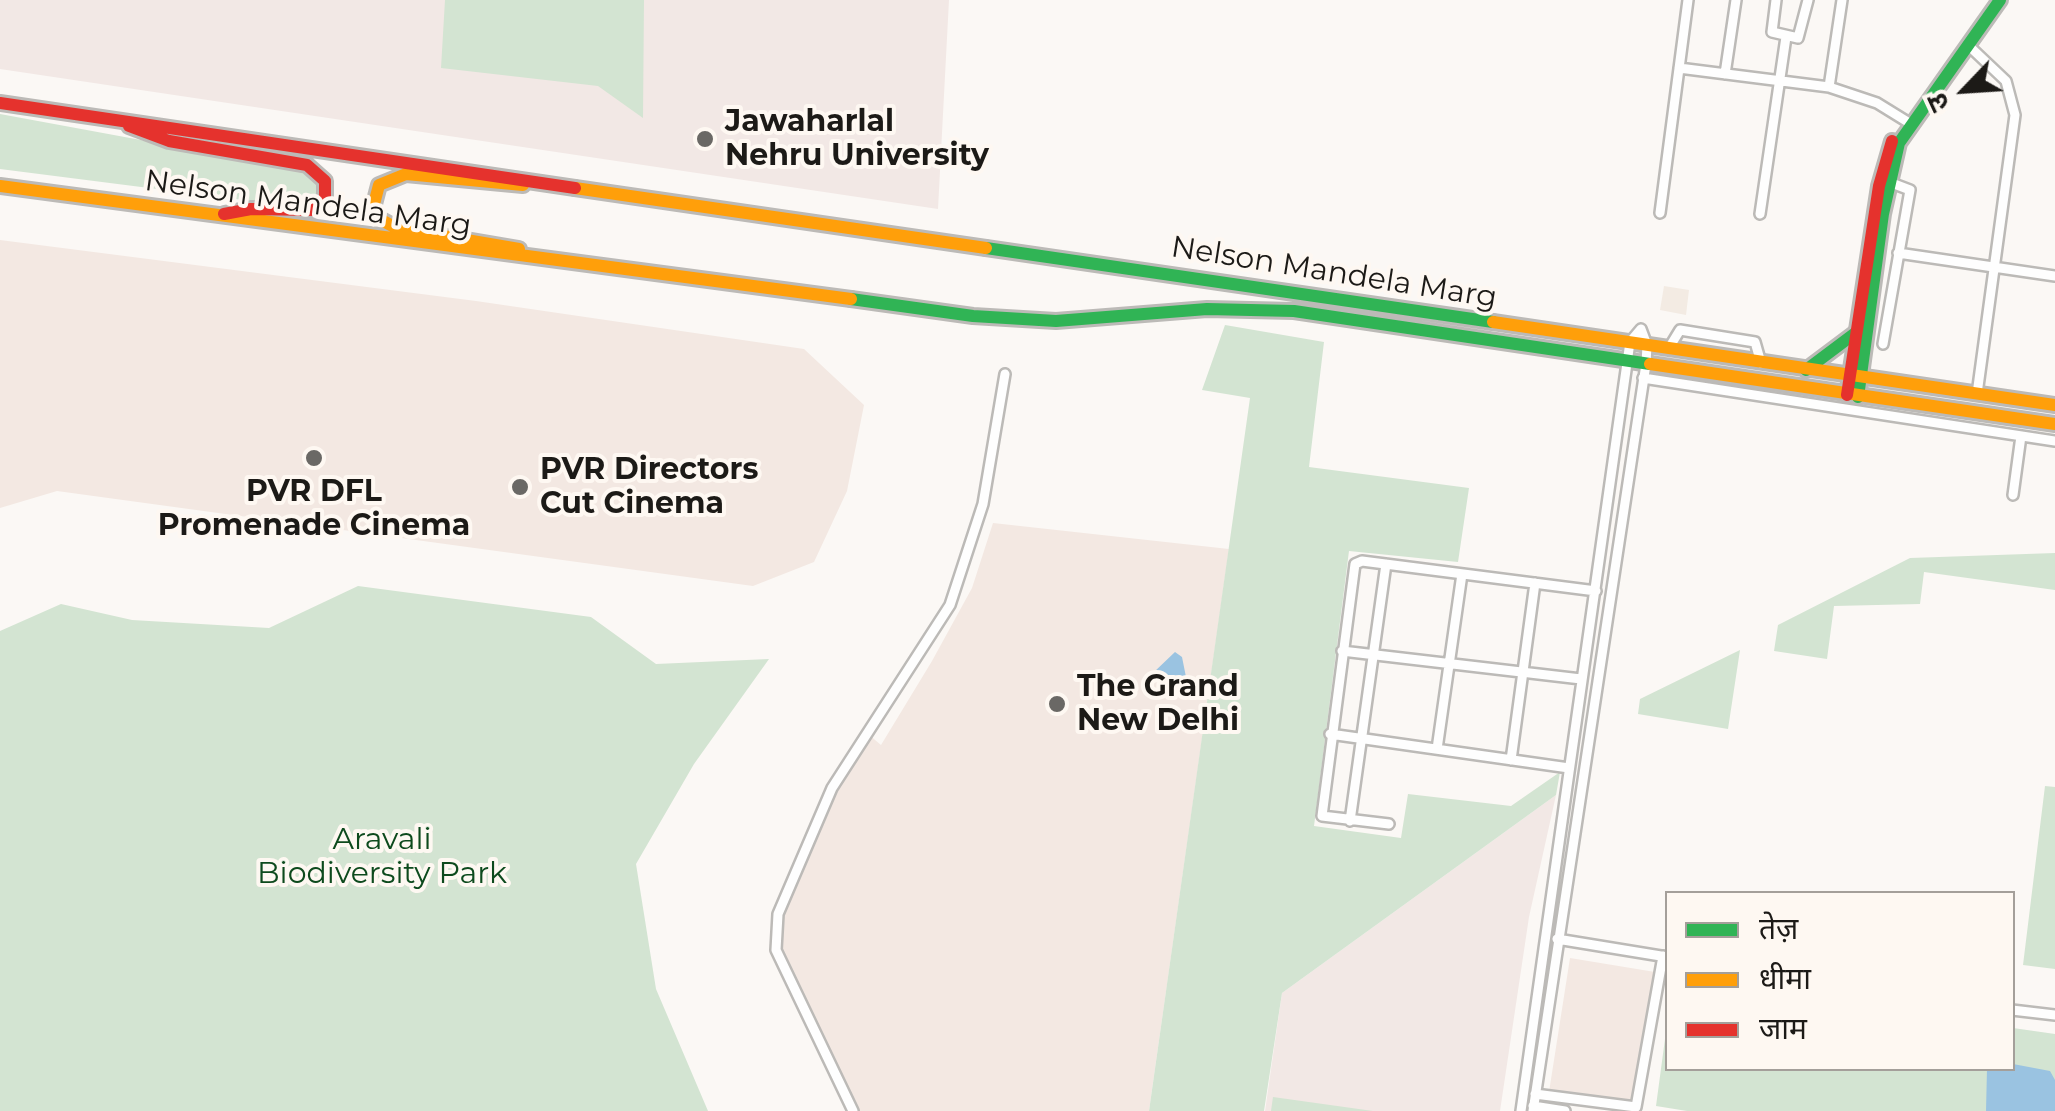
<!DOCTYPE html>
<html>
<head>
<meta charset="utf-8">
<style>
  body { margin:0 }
  #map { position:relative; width:2055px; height:1111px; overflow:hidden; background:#fbf8f5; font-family:Montserrat,"Noto Sans Devanagari",sans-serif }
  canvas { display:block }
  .legend { position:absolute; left:1665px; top:891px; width:350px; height:180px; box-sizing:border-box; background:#fef8f2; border:2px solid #a49f9a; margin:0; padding:12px 18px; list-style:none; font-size:30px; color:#1c1a17 }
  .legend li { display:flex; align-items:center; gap:20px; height:50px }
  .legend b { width:50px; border:2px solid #a49f9a }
  .north { position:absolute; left:1915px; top:40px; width:100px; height:100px; -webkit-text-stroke:8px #fef8f2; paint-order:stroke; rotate:245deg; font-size:28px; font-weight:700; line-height:40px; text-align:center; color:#1c1a17 }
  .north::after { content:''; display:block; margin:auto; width:35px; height:45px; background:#1c1a17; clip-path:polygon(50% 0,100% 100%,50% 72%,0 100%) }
</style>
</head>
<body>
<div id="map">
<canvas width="2055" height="1111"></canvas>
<ul class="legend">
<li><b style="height:12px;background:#30b455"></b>तेज़</li>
<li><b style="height:12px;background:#ff9f0a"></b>धीमा</li>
<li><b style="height:12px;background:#e5322d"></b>जाम</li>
</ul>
<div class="north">उ</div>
</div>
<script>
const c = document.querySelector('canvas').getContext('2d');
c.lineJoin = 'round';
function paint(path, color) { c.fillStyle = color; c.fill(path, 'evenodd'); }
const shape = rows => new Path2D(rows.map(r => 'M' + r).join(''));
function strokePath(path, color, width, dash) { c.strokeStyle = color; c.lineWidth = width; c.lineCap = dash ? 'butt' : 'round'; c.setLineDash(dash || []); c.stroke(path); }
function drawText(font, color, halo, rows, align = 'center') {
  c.font = font + ' Montserrat,sans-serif'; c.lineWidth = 8; c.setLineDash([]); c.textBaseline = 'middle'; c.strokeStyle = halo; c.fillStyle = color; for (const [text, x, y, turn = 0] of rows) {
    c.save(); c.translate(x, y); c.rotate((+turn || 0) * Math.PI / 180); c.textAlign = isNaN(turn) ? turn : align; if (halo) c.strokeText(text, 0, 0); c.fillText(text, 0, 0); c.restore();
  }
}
paint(shape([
  [0,240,476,301,804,349,864,405,847,491,814,562,753,586,57,491,0,508],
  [993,523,1229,549,1149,1111,849,1111,776,950,785,896,838,780,868,734,881,745,932,661,972,588],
  [1570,958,1655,972,1633,1106,1549,1092]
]), '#f3e8e2');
paint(shape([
  [1664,286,1689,290,1686,315,1660,310]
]), '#f3ebe3');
paint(shape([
  [0,0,949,0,938,209,0,69],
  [1556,795,1529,917,1500,1111,1265,1111,1282,993]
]), '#f2e8e5');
paint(shape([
  [445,0,644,0,643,118,598,86,441,68],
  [0,114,298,169,318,179,321,189,311,204,298,207,0,169],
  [1225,325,1324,342,1309,467,1469,488,1458,562,1349,551,1314,826,1401,838,1408,794,1511,806,1560,772,1556,795,1282,993,1264,1111,1149,1111,1250,398,1202,390],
  [2055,553,2055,590,1924,572,1920,604,1834,606,1827,659,1774,651,1778,625,1910,558],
  [358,586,591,617,656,664,769,659,694,764,636,864,656,989,708,1111,0,1111,0,631,61,604,132,620,269,628],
  [1740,650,1728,729,1638,714,1640,699],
  [2045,786,2055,787,2055,969,2023,965],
  [1667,1024,1668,1068,2012,1068,2013,1028,2055,1034,2055,1111,1687,1111,1656,1106],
  [1273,1097,1373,1111,1271,1111]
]), '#d3e4d2');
paint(shape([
  [1175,652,1182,657,1188,687,1183,693,1166,681,1162,685,1153,673],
  [2013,1064,2050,1071,2055,1080,2055,1111,1986,1111,1987,1069,2012,1068]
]), '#9ac3e1');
const street = shape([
  [1776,0,1772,32,1798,38,1808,0],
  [1968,45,2006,81,2015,115,1977,394],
  [1679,68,1829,87,1877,103,1911,124],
  [1725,74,1736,0],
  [1829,87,1842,0],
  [1660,213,1688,0],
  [1760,214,1786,37],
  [1898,253,2055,276],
  [1883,344,1910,190,1889,182],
  [1669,348,1680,330,1755,342,1761,363],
  [1643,378,2055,441],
  [2013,495,2021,436],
  [1342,651,1581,679],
  [1330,734,1569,768],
  [1437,749,1462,574],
  [1511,760,1535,583],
  [1350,821,1386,564],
  [1389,824,1322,816,1355,564,1362,561,1596,591],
  [1557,939,1667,957],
  [2012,1010,2055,1015],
  [1535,1094,1636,1107,1663,956],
  [1533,1106,1565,1111],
  [853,1111,776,950,778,914,832,788,950,605,983,504,1005,374],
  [1521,1111,1630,342,1641,329,1647,345,1646,364,1533,1111]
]);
const fast = shape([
  [986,248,1493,322],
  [851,299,973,316,1056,321,1207,309,1294,311,1650,364],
  [1806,370,1858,331],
  [1858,397,1883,214,1899,143,2000,0]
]);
const slow = shape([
  [0,186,851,299],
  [575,188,986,248],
  [519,249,396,228,376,217,373,208,379,185,406,174,523,185],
  [1493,322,2055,405],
  [1650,364,2055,424]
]);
const jam = shape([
  [0,103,575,188],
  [129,126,169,141,307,165,325,181,325,199,314,210,251,209,224,214],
  [1847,395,1879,186,1892,141]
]);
strokePath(street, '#bcbab7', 14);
strokePath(fast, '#bcbab7', 18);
strokePath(slow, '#bcbab7', 18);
strokePath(jam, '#bcbab7', 18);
strokePath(street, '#fefefe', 9);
strokePath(fast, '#30b455', 12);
strokePath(slow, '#ff9f0a', 12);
strokePath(jam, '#e5322d', 12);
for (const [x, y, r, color] of [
  [705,139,10,"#6a6865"],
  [314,458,10,"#6a6865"],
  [520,487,10,"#6a6865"],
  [1057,704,10,"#6a6865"]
]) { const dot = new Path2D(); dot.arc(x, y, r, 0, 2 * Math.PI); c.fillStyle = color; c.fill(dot); strokePath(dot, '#fef8f2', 4); }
drawText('bold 30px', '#1c1a17', '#fef8f2', [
  ["Jawaharlal",725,122],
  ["Nehru University",725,156],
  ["PVR Directors",540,470],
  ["Cut Cinema",540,504],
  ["PVR DFL",314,492,"center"],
  ["Promenade Cinema",314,526,"center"],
  ["The Grand",1077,687],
  ["New Delhi",1077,721]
], 'left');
drawText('30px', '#1c1a17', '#fef8f2', [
  ["Nelson Mandela Marg",308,204,8],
  ["Nelson Mandela Marg",1334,273,9]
]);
drawText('30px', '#0d4a1d', '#fef8f2', [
  ["Aravali",382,840],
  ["Biodiversity Park",382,874]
]);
</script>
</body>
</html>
